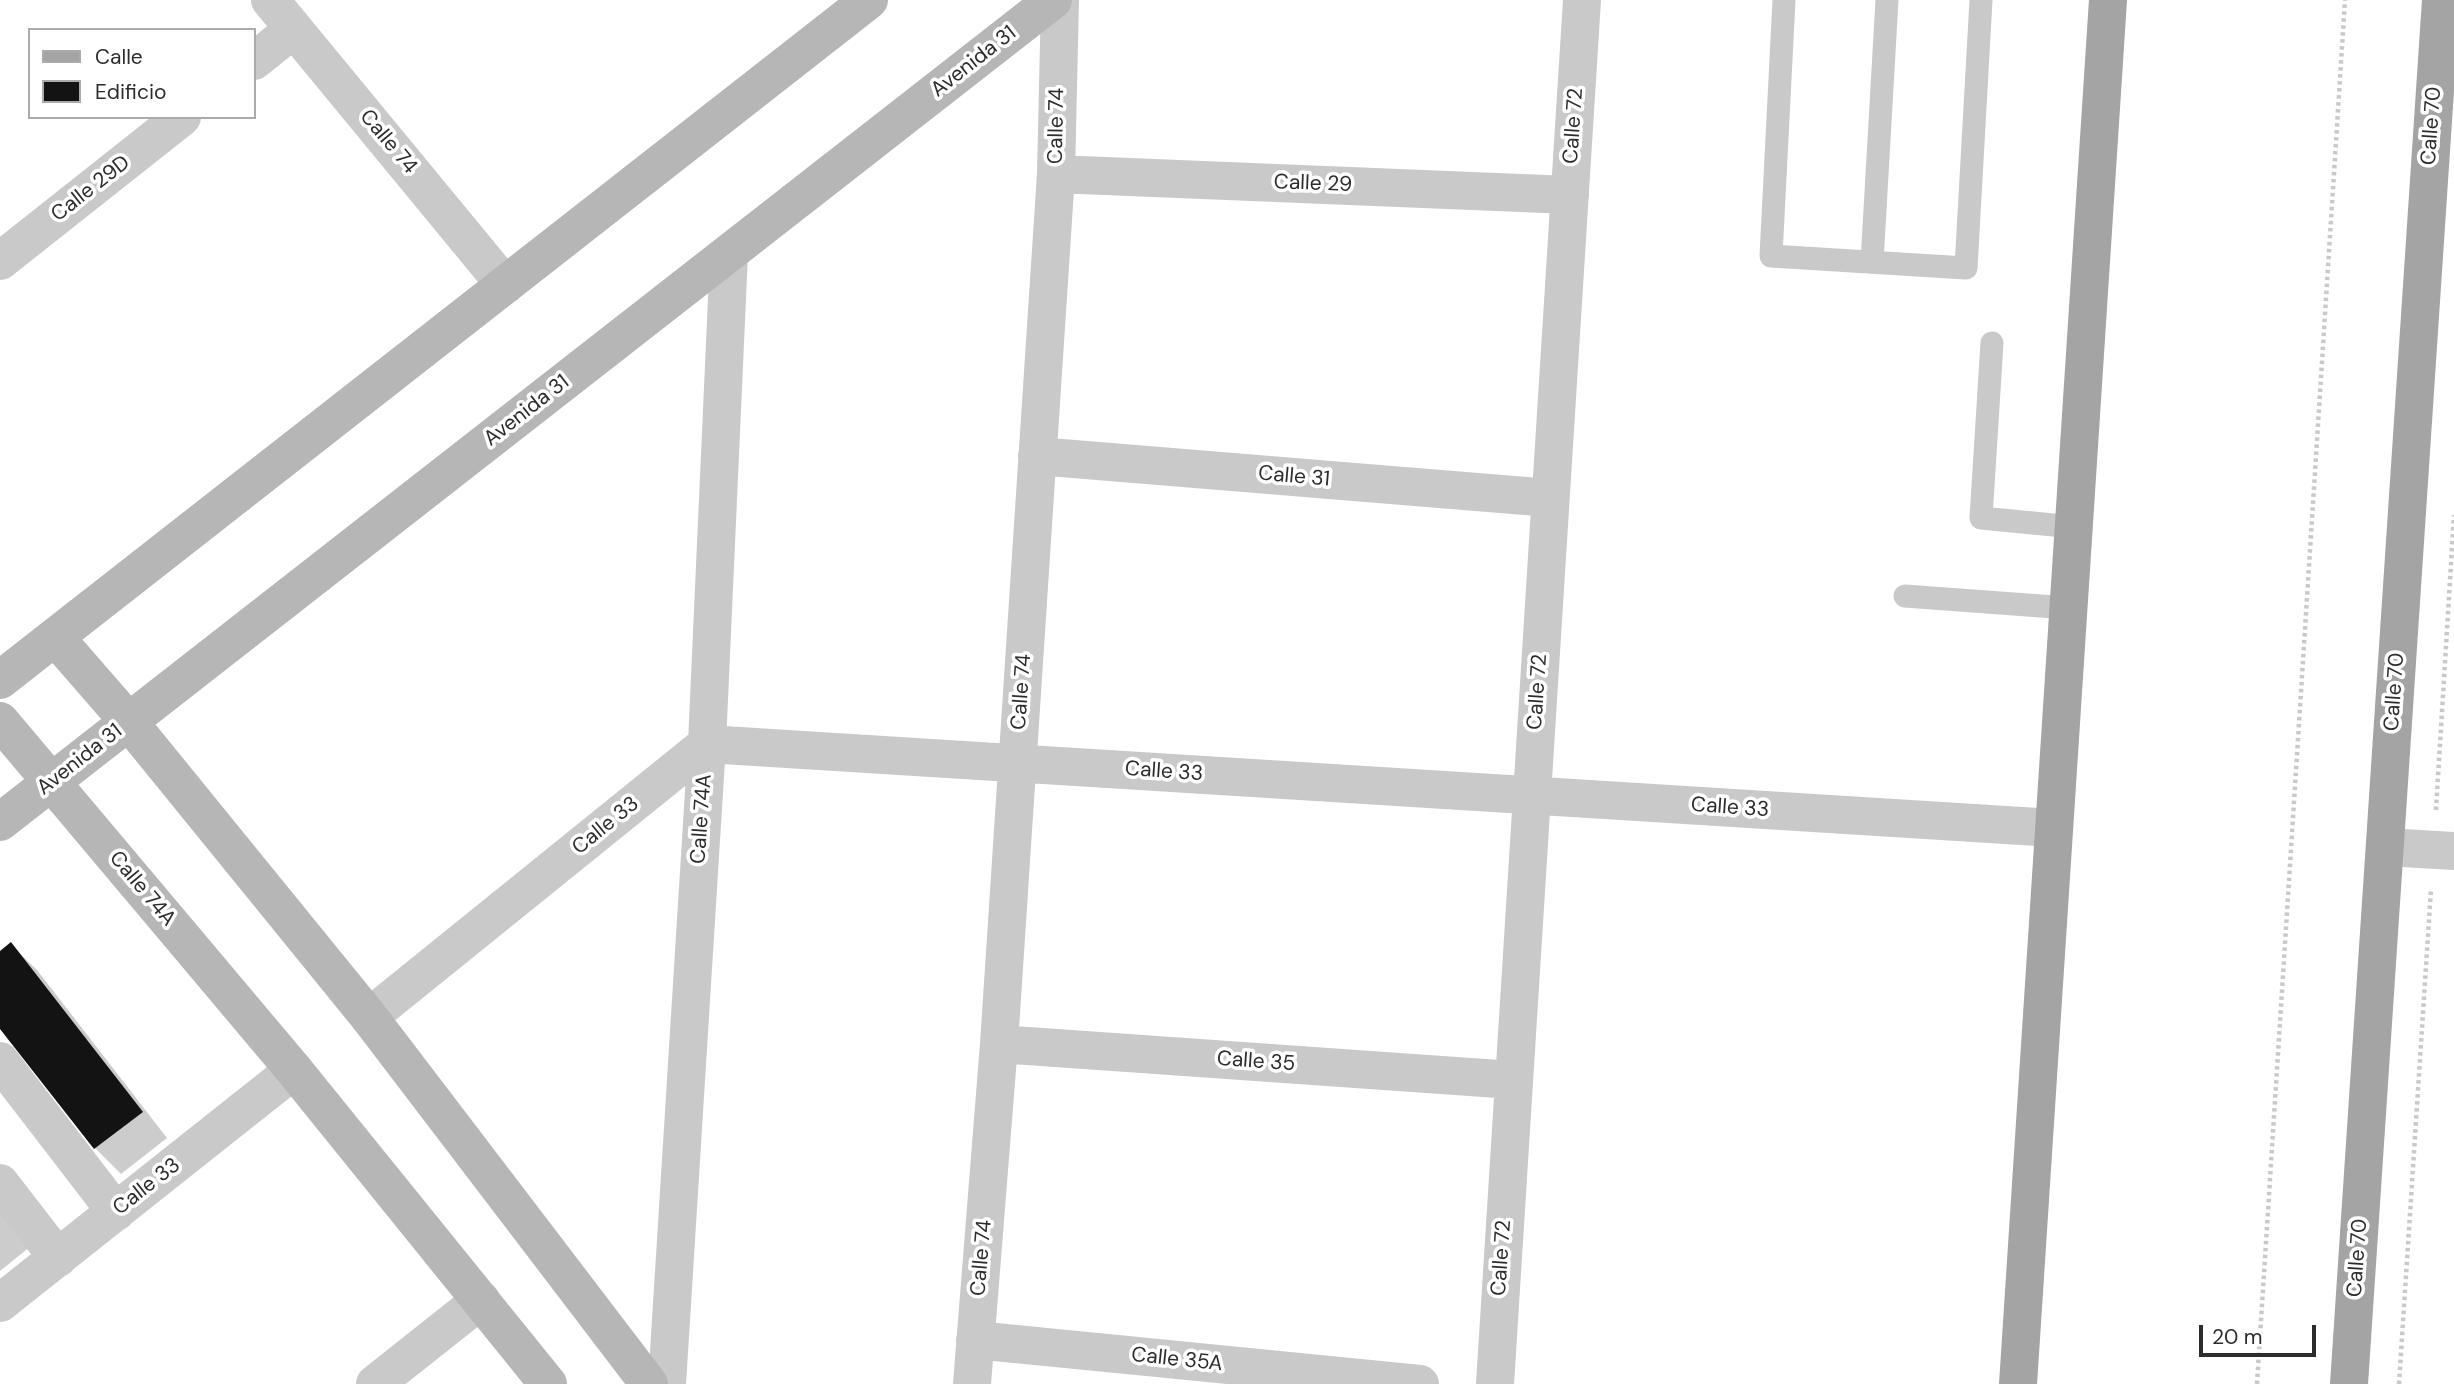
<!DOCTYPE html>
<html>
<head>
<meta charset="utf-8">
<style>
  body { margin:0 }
  #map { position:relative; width:2454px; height:1384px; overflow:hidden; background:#fff; font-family:"DM Sans",sans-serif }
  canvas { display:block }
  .legend { position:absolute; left:28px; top:28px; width:228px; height:91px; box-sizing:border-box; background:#fff; border:2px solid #ababab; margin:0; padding:9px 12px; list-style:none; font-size:21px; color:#2c2c2c }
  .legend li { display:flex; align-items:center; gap:14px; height:35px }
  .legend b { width:35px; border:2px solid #ababab }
  .scale { position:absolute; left:2199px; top:1325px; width:117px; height:32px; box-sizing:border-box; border:4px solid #2c2c2c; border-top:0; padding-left:9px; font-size:21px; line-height:24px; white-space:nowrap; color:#2c2c2c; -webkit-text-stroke:5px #fff; paint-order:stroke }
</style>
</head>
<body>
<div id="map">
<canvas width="2454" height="1384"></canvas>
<ul class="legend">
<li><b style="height:9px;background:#a4a4a4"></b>Calle</li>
<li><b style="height:19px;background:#131313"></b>Edificio</li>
</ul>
<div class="scale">20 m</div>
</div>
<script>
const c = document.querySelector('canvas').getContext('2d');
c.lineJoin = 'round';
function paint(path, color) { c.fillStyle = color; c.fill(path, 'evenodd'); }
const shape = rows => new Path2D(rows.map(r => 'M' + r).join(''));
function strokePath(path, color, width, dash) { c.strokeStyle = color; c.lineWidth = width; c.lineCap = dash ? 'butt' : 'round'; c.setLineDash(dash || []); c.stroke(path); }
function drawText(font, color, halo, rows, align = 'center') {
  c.font = font + ' "DM Sans",sans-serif'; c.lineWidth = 7; c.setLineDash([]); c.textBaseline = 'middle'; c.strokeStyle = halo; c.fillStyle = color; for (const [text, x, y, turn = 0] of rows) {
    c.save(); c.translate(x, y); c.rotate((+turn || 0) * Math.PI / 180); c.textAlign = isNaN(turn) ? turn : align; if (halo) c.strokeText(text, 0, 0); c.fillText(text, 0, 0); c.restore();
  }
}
paint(shape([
  [11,945,37,970,167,1138,121,1174,95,1148,0,1026,0,953],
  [0,1208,31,1246,0,1271]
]), '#0003');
paint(shape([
  [11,942,143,1112,94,1149,0,1029,0,951]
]), '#131313');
strokePath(shape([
  [2436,810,2454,515],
  [2257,1384,2345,0],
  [2399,1384,2431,889]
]), '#c9c9c9', 4.5, [3.5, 3.5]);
strokePath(shape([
  [1784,0,1771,256,1966,268,1981,0],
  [1872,262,1887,0],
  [1992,343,1981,518,2074,527],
  [1905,596,2068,608]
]), '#c9c9c9', 23);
strokePath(shape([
  [270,0,505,285],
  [254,61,294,29],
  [1056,174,1570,195],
  [0,261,182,117],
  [1037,456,1550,498],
  [2385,847,2454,851],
  [369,1017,707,744,2054,828],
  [999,1044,1513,1080],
  [0,1061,116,1212],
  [0,1183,58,1258],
  [0,1303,294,1070],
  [975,1340,1420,1384],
  [375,1384,481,1300],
  [667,1384,707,744,729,254],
  [972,1384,999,1044,1056,174,1060,0],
  [1495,1384,1582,0]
]), '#c9c9c9', 38);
strokePath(shape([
  [55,637,129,722,369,1017,649,1384],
  [0,680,869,0],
  [0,721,294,1070,548,1384],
  [0,822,1053,0]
]), '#b6b6b6', 38);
strokePath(shape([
  [2018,1384,2108,0],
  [2349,1384,2441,0]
]), '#a4a4a4', 38);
drawText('21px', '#2c2c2c', '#fff', [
  ["Avenida 31",974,62,-38],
  ["Calle 74",1057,126,-89],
  ["Calle 72",1574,126,-86],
  ["Calle 70",2432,126,-86],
  ["Calle 74",388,142,50],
  ["Calle 29",1313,184,2],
  ["Calle 29D",91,189,-38],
  ["Avenida 31",527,411,-38],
  ["Calle 31",1294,477,5],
  ["Calle 74",1022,692,-86],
  ["Calle 72",1538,692,-86],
  ["Calle 70",2395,692,-86],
  ["Avenida 31",80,760,-38],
  ["Calle 33",1164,772,4],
  ["Calle 33",1730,808,4],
  ["Calle 74A",702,819,-86],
  ["Calle 33",606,826,-39],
  ["Calle 74A",142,889,50],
  ["Calle 35",1256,1062,4],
  ["Calle 33",147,1187,-38],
  ["Calle 74",982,1258,-85],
  ["Calle 72",1502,1258,-86],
  ["Calle 70",2358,1258,-86],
  ["Calle 35A",1177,1360,6]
]);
</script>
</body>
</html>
